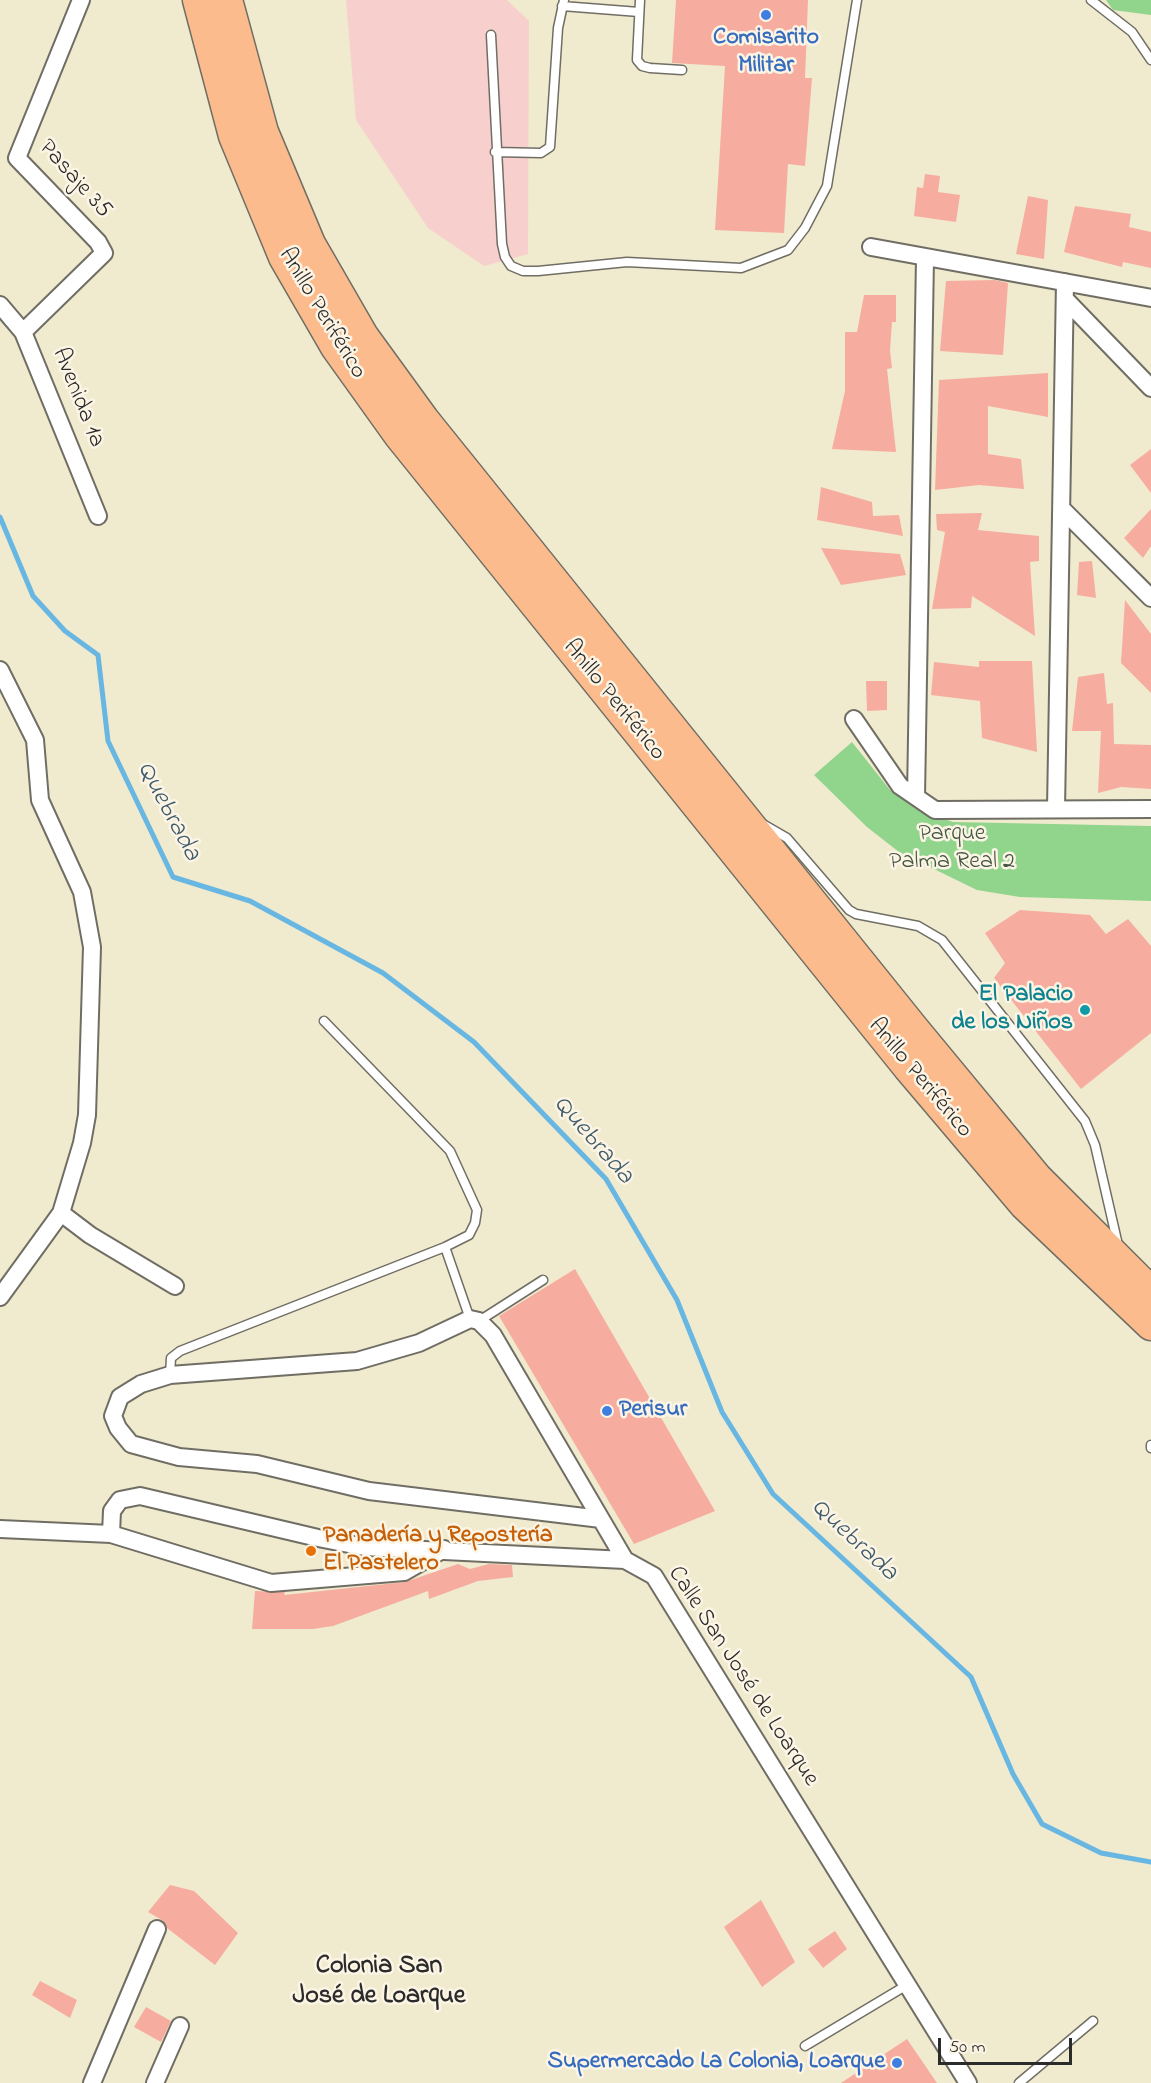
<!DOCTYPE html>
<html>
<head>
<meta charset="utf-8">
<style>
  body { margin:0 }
  #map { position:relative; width:1151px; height:2083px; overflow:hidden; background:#f0eacf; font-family:"Indie Flower",sans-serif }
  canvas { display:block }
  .scale { position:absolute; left:938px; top:2038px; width:134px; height:27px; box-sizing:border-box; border:3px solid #2b2b2b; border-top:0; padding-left:8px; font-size:18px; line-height:21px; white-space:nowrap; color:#2b2b2b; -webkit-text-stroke:4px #fcf5e5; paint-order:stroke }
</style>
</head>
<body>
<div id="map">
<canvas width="1151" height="2083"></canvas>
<div class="scale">50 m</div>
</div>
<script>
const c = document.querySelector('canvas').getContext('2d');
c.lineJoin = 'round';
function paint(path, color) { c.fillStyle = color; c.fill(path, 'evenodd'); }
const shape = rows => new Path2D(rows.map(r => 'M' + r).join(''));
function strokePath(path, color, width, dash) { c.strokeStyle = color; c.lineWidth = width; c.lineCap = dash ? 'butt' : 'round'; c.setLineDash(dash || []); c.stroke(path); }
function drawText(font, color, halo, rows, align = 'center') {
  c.font = font + ' "Indie Flower",sans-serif'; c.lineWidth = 5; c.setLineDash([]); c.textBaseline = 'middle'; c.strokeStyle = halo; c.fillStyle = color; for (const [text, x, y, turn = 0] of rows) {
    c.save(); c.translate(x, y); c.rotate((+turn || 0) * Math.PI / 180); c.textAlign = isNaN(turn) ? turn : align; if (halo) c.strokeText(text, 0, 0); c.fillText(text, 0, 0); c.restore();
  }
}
paint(shape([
  [346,0,507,0,529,21,528,254,484,266,428,228,356,120]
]), '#f7d0ce');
paint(shape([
  [1106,0,1151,0,1151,15,1113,10],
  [852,742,890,790,923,811,953,822,1151,826,1151,901,1020,897,977,890,899,852,867,827,814,775]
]), '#91d48c');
strokePath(shape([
  [0,517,33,596,65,631,98,655,108,741,173,877,250,901,383,973,474,1042,606,1179,677,1300,722,1412,773,1494,971,1677,1013,1774,1042,1824,1101,1853,1151,1862]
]), '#68b6e2', 5);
paint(shape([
  [676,0,808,0,805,78,812,78,805,166,788,164,784,233,715,230,725,66,672,63],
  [925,174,940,176,938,192,960,195,956,222,914,216,917,187,923,188],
  [1028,196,1048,200,1044,259,1016,254],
  [1075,206,1131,214,1129,227,1151,232,1151,268,1123,262,1122,267,1064,252],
  [995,280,1008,283,1003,355,940,351,946,281],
  [864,295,896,295,896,322,892,322,890,350,892,368,887,369,896,452,832,449,845,391,845,332,857,332],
  [1048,373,1048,417,988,406,988,454,1021,459,1024,489,979,485,935,490,939,380],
  [1151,449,1151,493,1130,465],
  [821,487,872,502,873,516,899,515,903,536,817,520],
  [1151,509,1151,546,1143,558,1124,538],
  [982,513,978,530,1039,536,1039,561,1030,562,1035,636,972,596,971,608,932,609,945,532,937,530,936,514],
  [821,548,900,554,906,575,841,585],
  [1092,561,1096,598,1077,595,1079,562],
  [1125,600,1151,634,1151,693,1121,663],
  [979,661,1032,661,1037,752,982,738,980,701,931,695,934,662,979,667],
  [1104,673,1107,704,1113,703,1114,744,1151,745,1151,789,1121,787,1098,793,1101,731,1072,731,1078,677],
  [866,681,887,681,887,710,867,711],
  [1020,910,1090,915,1106,934,1128,919,1151,946,1151,1033,1081,1089,994,978,1005,963,985,933],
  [575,1269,715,1511,634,1544,499,1316],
  [458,1564,470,1569,489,1564,512,1565,513,1577,478,1581,429,1599,428,1591,333,1626,313,1629,252,1629,255,1591,285,1592,284,1595,405,1582],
  [170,1885,194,1891,238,1933,215,1965,167,1928,162,1920,148,1912],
  [761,1900,795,1962,762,1987,724,1927],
  [835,1931,847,1949,823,1968,808,1949],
  [40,1981,77,2000,70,2018,32,1995],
  [146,2007,171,2021,161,2042,134,2027],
  [907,2039,937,2083,841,2083]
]), '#f6ad9f');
const lane = shape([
  [640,0,637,60,642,66,650,68,682,70],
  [1091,0,1132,32,1151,60],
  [562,6,639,12],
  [491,35,502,244,505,257,511,266,523,271,538,271,627,262,741,268,788,250,805,228,827,186,857,0],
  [495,152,541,153,550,147,558,28,564,0],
  [761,823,787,838,849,910,856,914,918,926,942,940,1085,1121,1095,1145,1118,1245],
  [445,1247,470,1319],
  [479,1321,543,1280],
  [170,1375,171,1358,180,1351,445,1247,469,1235,475,1223,477,1210,450,1151,324,1021],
  [1151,1445,1151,1448],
  [805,2046,907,1985],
  [1019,2083,1093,2021]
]);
const street = shape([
  [871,247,1151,298],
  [1065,299,1151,388],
  [0,305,23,332,98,516],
  [23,332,104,253,98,242,17,158,81,0],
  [1062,509,1151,598],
  [0,670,35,740,40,800,82,892,92,947,87,1115,82,1143,61,1213,0,1297],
  [854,719,900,786,935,810,1151,809],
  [916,797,925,258],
  [1056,809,1065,282],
  [61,1213,90,1235,175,1286],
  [601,1519,369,1491,257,1464,179,1457,131,1444,118,1428,113,1416,120,1397,141,1384,170,1375,357,1361,419,1343,470,1319,479,1321,493,1335,625,1560],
  [0,1529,111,1534,112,1511,120,1500,140,1496,318,1538,364,1547,625,1560,654,1576,968,2083],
  [111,1534,271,1583,404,1572,444,1549],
  [92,2083,157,1929],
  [155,2083,180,2026]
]);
const highway = shape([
  [198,0,234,136,284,257,336,347,399,435,908,1067,1025,1205,1151,1325],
  [227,0,263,132,310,244,363,336,424,420,913,1028,1037,1178,1151,1292]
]);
strokePath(lane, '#706e64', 11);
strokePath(street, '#706e64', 20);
strokePath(highway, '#706e64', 33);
strokePath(lane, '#fff', 8);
strokePath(street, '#fff', 16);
strokePath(highway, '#fbbb8c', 30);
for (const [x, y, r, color] of [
  [766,15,6,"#3f7fe0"],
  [1085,1010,6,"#0f9aa8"],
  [607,1411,6,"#3f7fe0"],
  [311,1551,6,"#e8710a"],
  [897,2063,6,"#3f7fe0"]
]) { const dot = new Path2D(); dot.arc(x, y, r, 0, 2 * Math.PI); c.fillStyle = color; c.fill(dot); strokePath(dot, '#fcf5e5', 2); }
drawText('bold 24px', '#366cbe', '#fcf5e5', [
  ["Comisarito",766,39],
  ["Militar",766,67],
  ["Perisur",619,1411,"left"],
  ["Supermercado La Colonia, Loarque",885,2063,"right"]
]);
drawText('24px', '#2b2b2b', '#fcf5e5', [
  ["Pasaje 35",74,180,48],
  ["Anillo Periférico",321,314,59],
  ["Avenida 1a",77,398,68],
  ["Anillo Periférico",613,701,51],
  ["Anillo Periférico",919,1079,50],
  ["Calle San José de Loarque",742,1677,57]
]);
drawText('24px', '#445543', '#fcf5e5', [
  ["Parque",952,835],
  ["Palma Real 2",952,863]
]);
drawText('bold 24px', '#0d838f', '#fcf5e5', [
  ["El Palacio",1073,996],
  ["de los Niños",1073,1024]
], 'right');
drawText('bold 24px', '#c56008', '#fcf5e5', [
  ["Panadería y Repostería",323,1537],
  ["El Pastelero",323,1565]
], 'left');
drawText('italic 26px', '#405c6b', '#fcf5e5', [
  ["Quebrada",167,812,62],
  ["Quebrada",592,1141,49],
  ["Quebrada",853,1541,43]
]);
drawText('bold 26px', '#2b2b2b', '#fcf5e5', [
  ["Colonia San",379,1968],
  ["José de Loarque",379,1998]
]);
</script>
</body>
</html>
